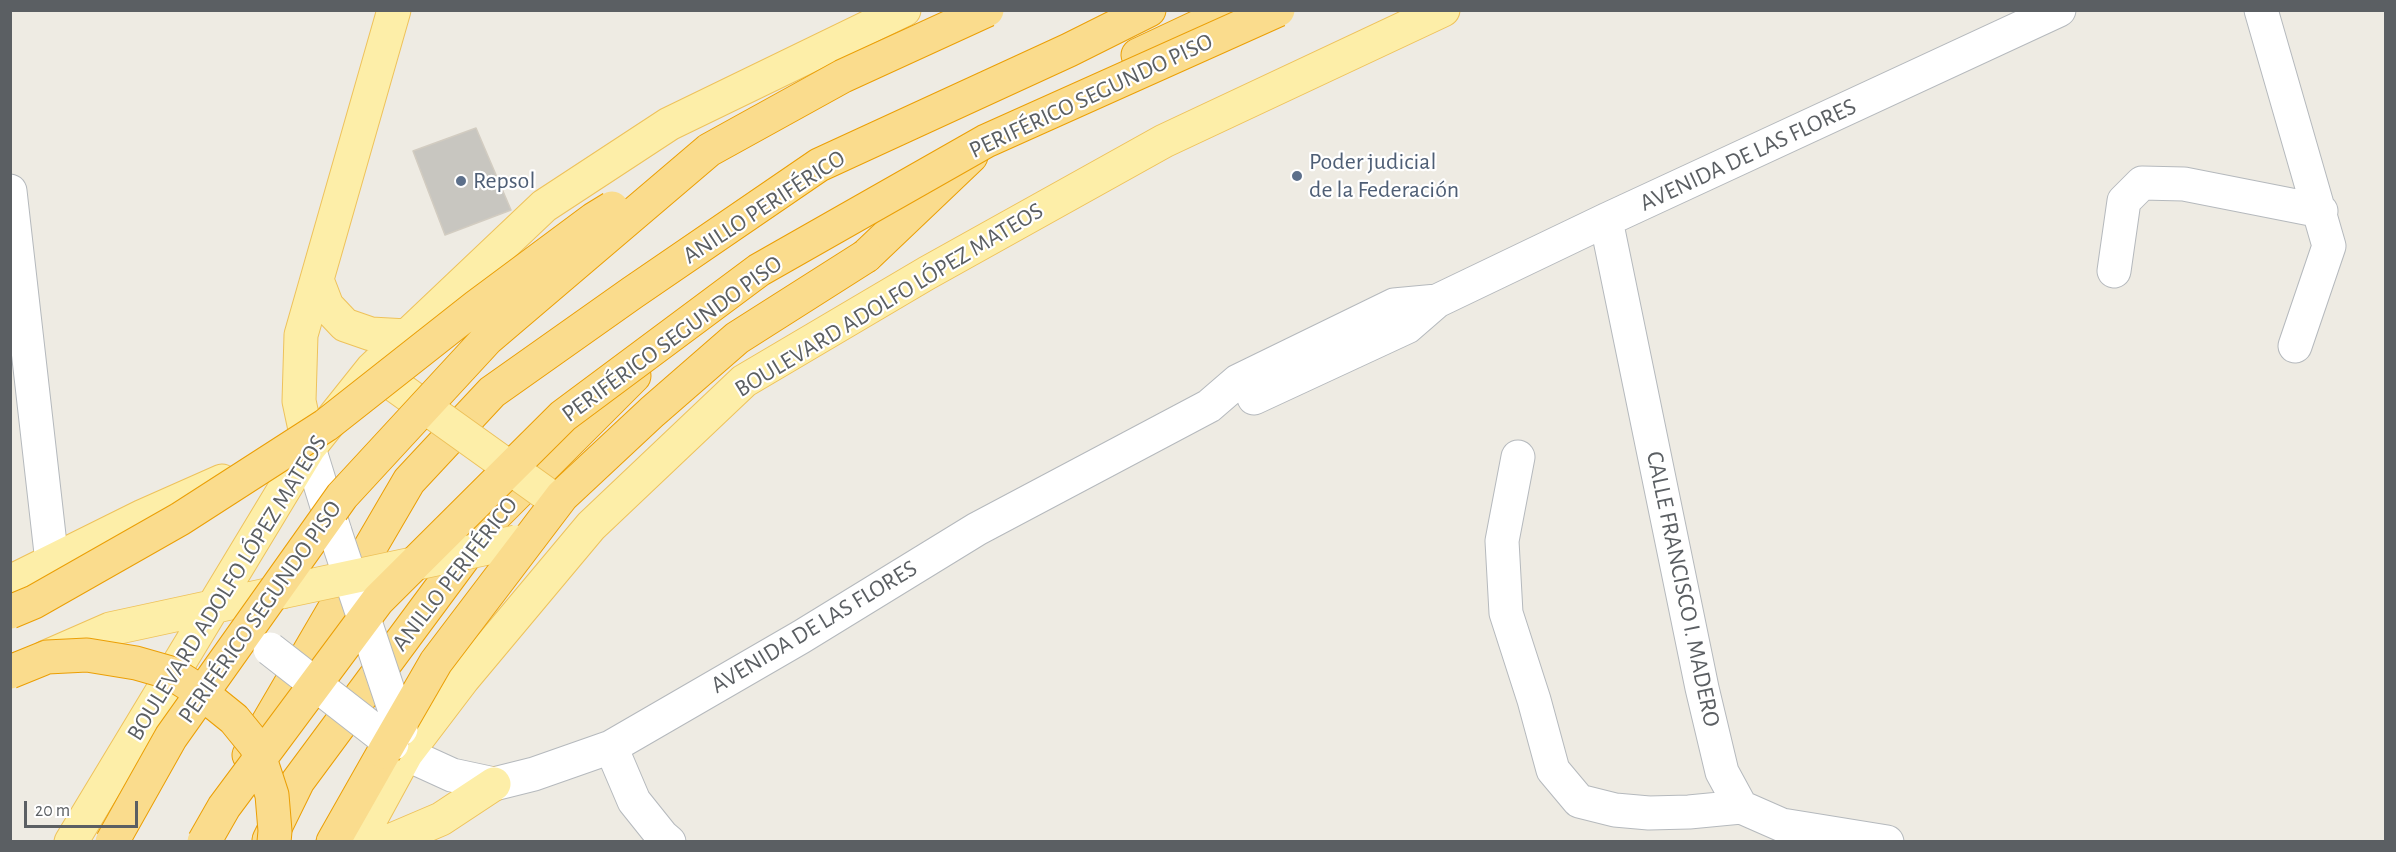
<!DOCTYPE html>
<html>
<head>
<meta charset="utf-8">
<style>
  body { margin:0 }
  #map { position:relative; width:2396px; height:852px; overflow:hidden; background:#eeebe3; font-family:"Alegreya Sans",sans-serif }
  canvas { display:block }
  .frame { position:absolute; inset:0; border:12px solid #5b5f63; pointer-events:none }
  .scale { position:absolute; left:24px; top:801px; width:114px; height:27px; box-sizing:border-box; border:3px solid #5b5f63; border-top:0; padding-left:8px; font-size:18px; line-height:21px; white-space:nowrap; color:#5b5f63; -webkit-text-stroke:4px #fff; paint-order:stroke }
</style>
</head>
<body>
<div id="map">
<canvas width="2396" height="852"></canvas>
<div class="frame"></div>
<div class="scale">20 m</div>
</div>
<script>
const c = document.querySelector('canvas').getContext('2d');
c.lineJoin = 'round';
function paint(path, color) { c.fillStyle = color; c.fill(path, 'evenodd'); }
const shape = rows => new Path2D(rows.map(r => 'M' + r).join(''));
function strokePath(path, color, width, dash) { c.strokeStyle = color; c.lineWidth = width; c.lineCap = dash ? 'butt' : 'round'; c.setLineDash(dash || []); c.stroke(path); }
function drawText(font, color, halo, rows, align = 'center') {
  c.font = font + ' "Alegreya Sans",sans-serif'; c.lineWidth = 4.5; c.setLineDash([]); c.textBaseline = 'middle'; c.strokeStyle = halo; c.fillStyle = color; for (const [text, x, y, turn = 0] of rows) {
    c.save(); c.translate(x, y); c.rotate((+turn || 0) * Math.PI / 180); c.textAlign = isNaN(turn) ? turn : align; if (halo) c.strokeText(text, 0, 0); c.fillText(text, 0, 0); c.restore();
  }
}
const building = shape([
  [476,128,511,210,445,235,413,151,476,128]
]);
paint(building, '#c8c6c0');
strokePath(building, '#d2ccc1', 1.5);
const minor = shape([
  [2261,10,2329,246,2295,346],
  [10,191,52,562],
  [1606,220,1702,688,1722,772,1741,807,1782,825,1887,842],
  [2114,271,2124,201,2142,183,2184,184,2321,211],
  [1254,398,1407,327,1437,301,1606,220,2059,10],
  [309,448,335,532],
  [1518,457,1502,541,1506,613,1534,700,1553,770,1579,801,1615,810,1649,813,1689,812,1741,807],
  [392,744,406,754,452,775,494,784,534,774,611,747,801,637,977,529,1209,406,1238,381,1394,305,1437,301],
  [611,747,634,801,662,836,669,842]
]);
const major = shape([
  [317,280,327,306,345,325,371,334,407,336],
  [372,369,432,412],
  [295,453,309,448,299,401,301,335,394,10],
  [10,582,143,516,222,481],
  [46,657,110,629,281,592],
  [71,842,309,448,372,369,544,206,669,124,904,10],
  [358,842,406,754,463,679,591,526,744,381,927,273,1164,141,1443,10],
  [387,842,441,819,494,784]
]);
const highway = shape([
  [1138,55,1234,10],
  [866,256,971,156],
  [249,755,409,481,492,392,632,293,819,165,1069,50,1149,10],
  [269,840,298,781,495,515,634,376],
  [333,842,384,752]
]);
strokePath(minor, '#b5b9bd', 35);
strokePath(major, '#eec25b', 35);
strokePath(highway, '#eb9f05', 35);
strokePath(minor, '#fff', 33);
strokePath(major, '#fdeea8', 33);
strokePath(highway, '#fadc8d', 33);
const minorBridge = shape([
  [335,532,401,729],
  [270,649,392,744]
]);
const majorBridge = shape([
  [432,412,552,498],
  [281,592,516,542]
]);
const highwayBridge = shape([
  [10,612,34,602,180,519,326,425,477,306,594,219,612,208],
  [10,672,47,657,87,655,136,663,171,673,198,690,234,719,256,746,272,795,275,831,274,842],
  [384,752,436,662,562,496,652,412,737,338,866,256],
  [112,842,171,737,342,496,487,339,709,150,843,76,987,10],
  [204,842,224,807,378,600,563,416,759,270,986,141,1278,10]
]);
strokePath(minorBridge, '#b5b9bd', 35, []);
strokePath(majorBridge, '#eec25b', 35, []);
strokePath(highwayBridge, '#eb9f05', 35, []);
strokePath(minorBridge, '#fff', 33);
strokePath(majorBridge, '#fdeea8', 33);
strokePath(highwayBridge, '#fadc8d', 33);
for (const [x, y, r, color] of [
  [1297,176,6,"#5c6f8a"],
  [461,181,6,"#5c6f8a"]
]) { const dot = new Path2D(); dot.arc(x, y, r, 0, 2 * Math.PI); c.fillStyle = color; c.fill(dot); strokePath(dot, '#fff', 2); }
drawText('24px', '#5b5f63', '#fff', [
  ["PERIFÉRICO SEGUNDO PISO",1091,96,-25],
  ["AVENIDA DE LAS FLORES",1748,155,-25],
  ["ANILLO PERIFÉRICO",764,207,-33],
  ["BOULEVARD ADOLFO LÓPEZ MATEOS",889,300,-31],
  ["PERIFÉRICO SEGUNDO PISO",672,339,-36],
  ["ANILLO PERIFÉRICO",455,574,-52],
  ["BOULEVARD ADOLFO LÓPEZ MATEOS",227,588,-58],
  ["CALLE FRANCISCO I. MADERO",1683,589,78],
  ["PERIFÉRICO SEGUNDO PISO",260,612,-55],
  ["AVENIDA DE LAS FLORES",814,627,-31]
]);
drawText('24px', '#4e5e75', '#fff', [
  ["Poder judicial",1309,162],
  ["de la Federación",1309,190],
  ["Repsol",473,181]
], 'left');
</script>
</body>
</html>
